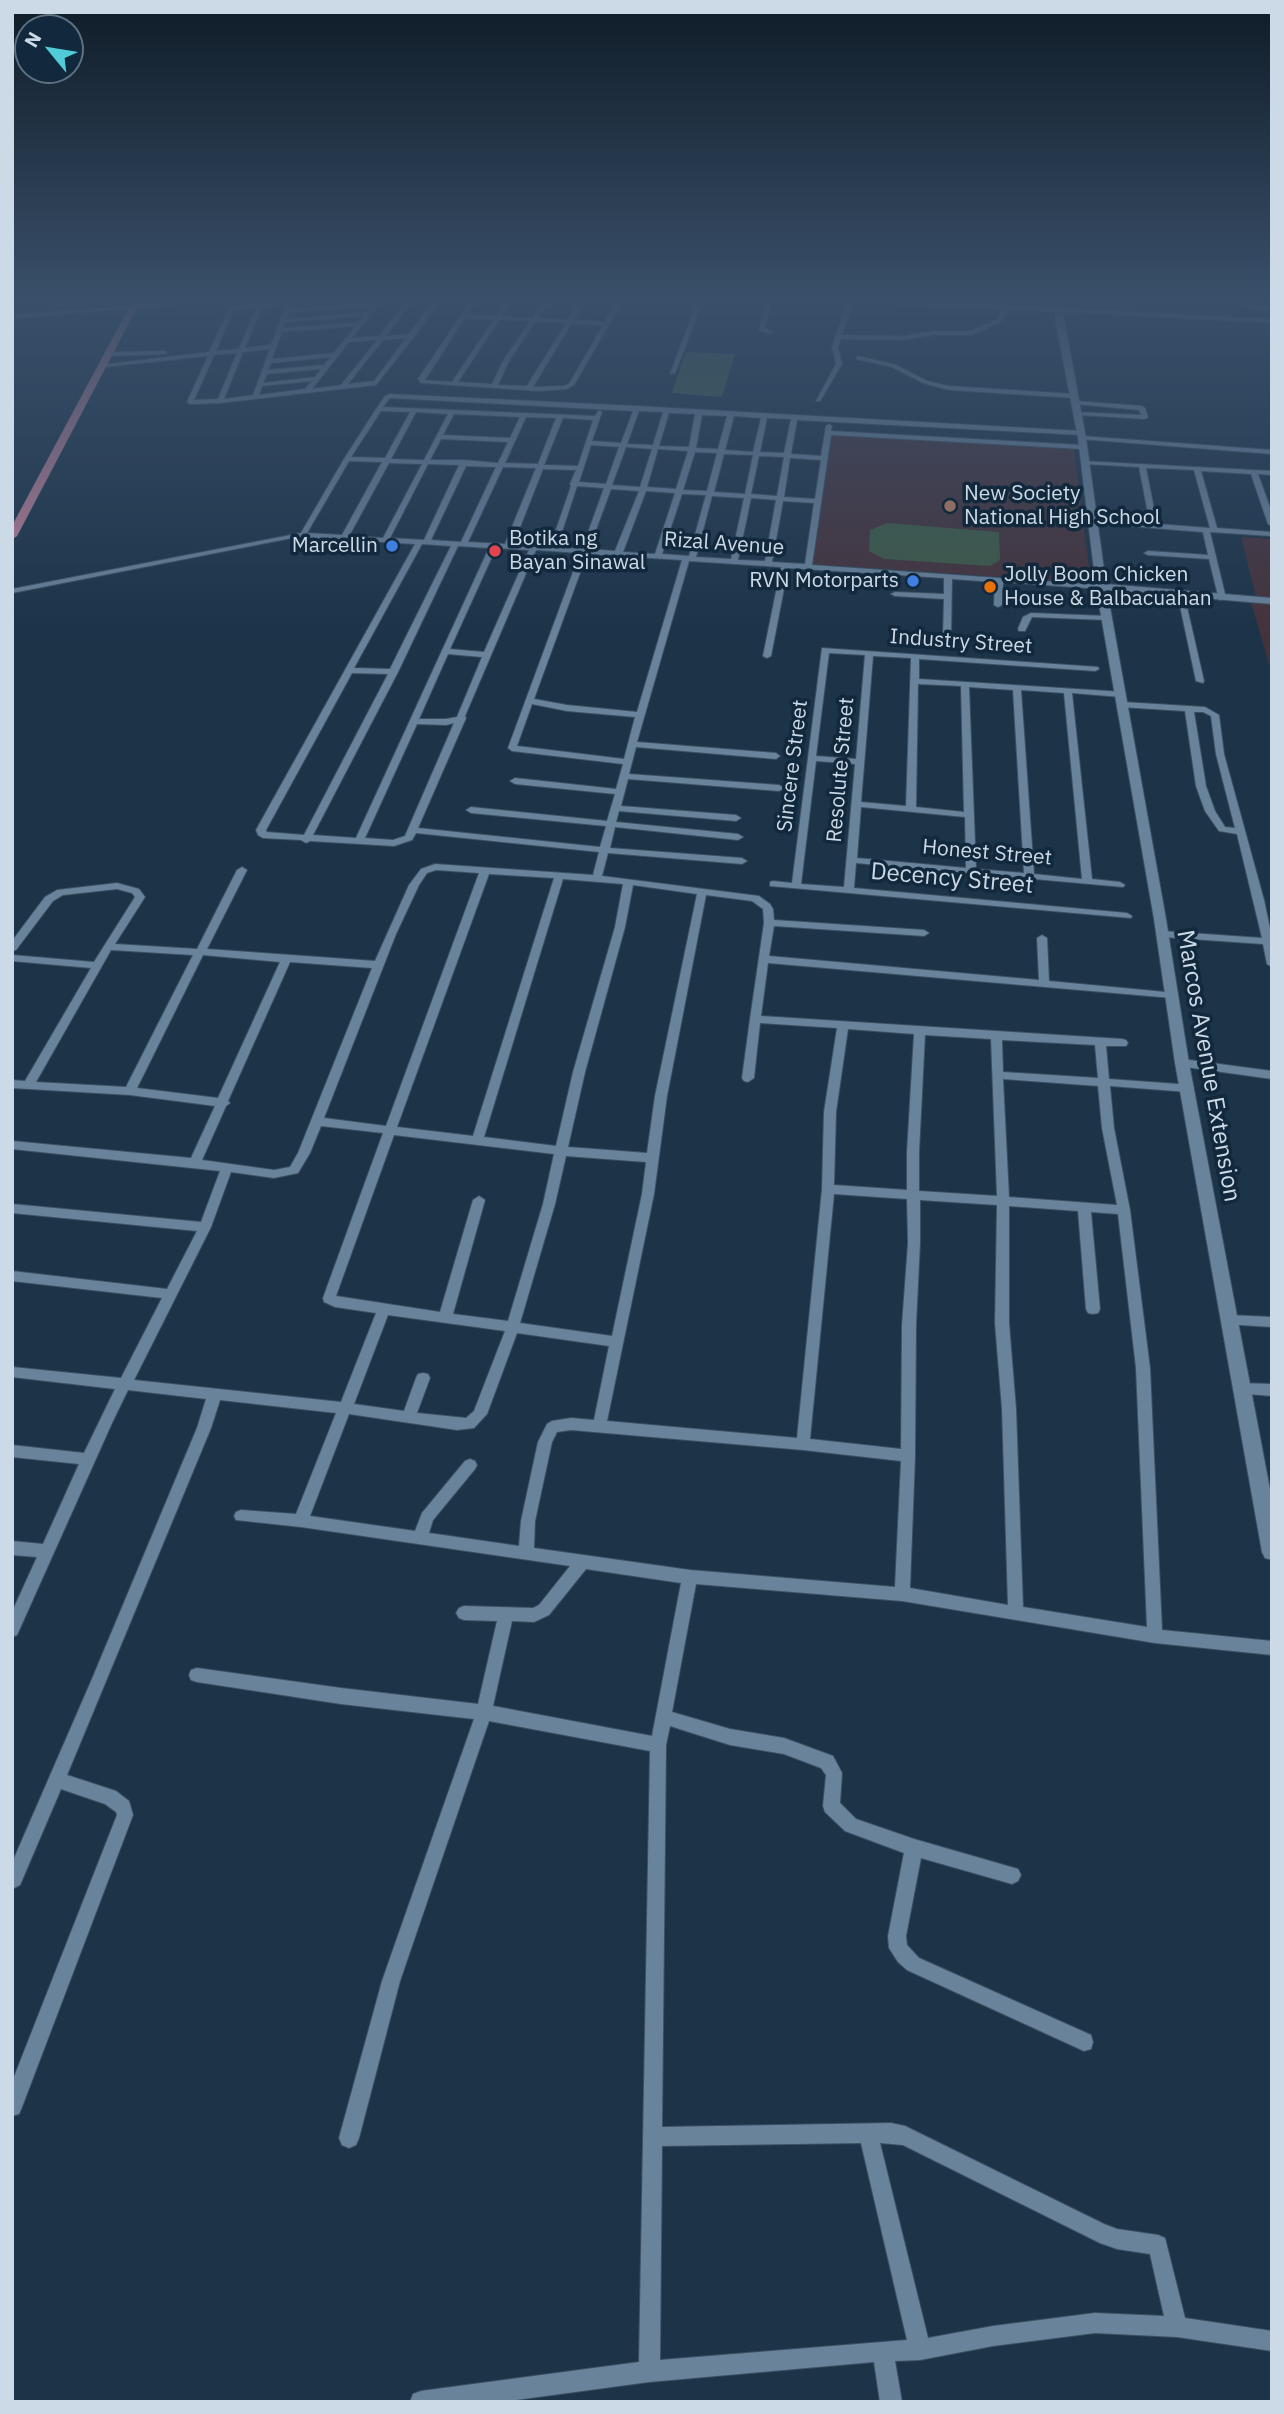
<!DOCTYPE html>
<html>
<head>
<meta charset="utf-8">
<style>
  body { margin:0 }
  #map { position:relative; width:1284px; height:2414px; overflow:hidden; background:#1c3348; font-family:"IBM Plex Sans",sans-serif }
  canvas { display:block }
  .frame { position:absolute; inset:0; border:14px solid #ccdae7; pointer-events:none }
  .north { position:absolute; left:14px; top:14px; width:70px; height:70px; box-sizing:border-box; background:#12293d; border:2px solid #5c7081; border-radius:50%; rotate:300deg; font-size:19px; font-weight:700; line-height:28px; text-align:center; color:#ccdae7 }
  .north::after { content:''; display:block; margin:auto; width:24px; height:32px; background:#52cbd9; clip-path:polygon(50% 0,100% 100%,50% 72%,0 100%) }
</style>
</head>
<body>
<div id="map">
<canvas width="1284" height="2414"></canvas>
<div class="frame"></div>
<div class="north">N</div>
</div>
<script>
const c = document.querySelector('canvas').getContext('2d');
c.lineJoin = 'round';
function paint(path, color) { c.fillStyle = color; c.fill(path, 'evenodd'); }
const shape = rows => new Path2D(rows.map(r => 'M' + r).join(''));
function strokePath(path, color, width, dash) { c.strokeStyle = color; c.lineWidth = width; c.lineCap = dash ? 'butt' : 'round'; c.setLineDash(dash || []); c.stroke(path); }
function drawText(font, color, halo, rows, align = 'center') {
  c.font = font + ' "IBM Plex Sans",sans-serif'; c.lineWidth = 7; c.setLineDash([]); c.textBaseline = 'middle'; c.strokeStyle = halo; c.fillStyle = color; for (const [text, x, y, turn = 0] of rows) {
    c.save(); c.translate(x, y); c.rotate((+turn || 0) * Math.PI / 180); c.textAlign = isNaN(turn) ? turn : align; if (halo) c.strokeText(text, 0, 0); c.fillText(text, 0, 0); c.restore();
  }
}
paint(shape([
  [829,434,1074,449,1091,583,812,564],
  [1241,537,1272,539,1272,599,1256,597],
  [1251,602,1272,604,1272,671,1271,671]
]), '#45323b');
paint(shape([
  [887,523,999,532,1000,560,990,566,884,559,869,551,870,530]
]), '#3e5a47');
paint(shape([
  [686,352,735,354,722,397,672,393]
]), '#3b6048');
const minor = shape([
  [176,302,196,302,12,319,12,315,176,302],
  [279,302,296,302,292,304,290,309,381,302,352,338,379,336,406,302,412,302,386,336,409,334,433,302,439,302,414,337,376,385,220,403,190,404,187,402,208,356,104,367,101,365,209,352,230,307,279,302],
  [286,304,271,345,245,348,262,307,286,304],
  [372,306,367,312,286,319,289,312,372,306],
  [256,307,239,349,216,351,234,309,256,307],
  [364,316,359,322,283,328,285,322,364,316],
  [356,326,334,353,272,359,282,332,356,326],
  [406,338,374,381,348,384,383,340,406,338],
  [377,340,341,385,312,389,349,342,377,340],
  [270,349,253,395,224,399,243,352,270,349],
  [237,353,218,399,194,400,214,355,237,353],
  [331,357,324,365,268,370,271,363,331,357],
  [321,369,315,377,263,383,267,374,321,369],
  [312,381,305,389,259,395,262,386,312,381],
  [470,302,476,302,467,314,496,316,505,302,511,302,501,316,532,318,543,302,549,302,538,318,568,320,579,302,585,302,573,320,605,322,616,302,622,302,574,385,567,389,539,391,421,383,418,379,470,302],
  [465,318,494,319,452,382,425,380,465,318],
  [499,320,530,321,503,361,492,384,458,382,499,320],
  [535,322,566,323,527,386,498,385,509,361,535,322],
  [571,324,603,325,569,384,564,386,533,387,571,324],
  [697,302,703,302,675,373,670,374,697,302],
  [765,302,771,302,765,329,773,331,771,334,759,330,765,302],
  [847,302,853,302,842,335,903,336,934,331,971,331,998,319,1002,309,897,304,894,302,1006,305,1272,319,1272,323,1008,309,1002,321,972,335,934,335,903,340,841,339,838,347,842,364,820,401,816,401,836,364,832,347,847,302],
  [1243,302,1249,302,1252,306,1272,307,1272,311,1248,308,1243,302],
  [165,351,167,354,110,356,107,354,110,352,165,351],
  [858,356,896,365,927,381,949,386,1075,394,1078,396,1075,398,949,390,923,383,892,367,856,359,858,356],
  [390,394,637,406,1081,431,1084,433,1081,435,797,420,791,454,821,456,826,426,829,424,832,426,831,431,1082,445,1085,447,1082,449,831,435,812,565,1101,585,1105,587,1101,589,1003,582,1002,605,998,607,994,605,995,582,952,579,951,636,947,638,943,636,944,599,895,596,891,594,895,592,944,594,944,578,788,568,771,656,767,658,763,656,781,567,689,561,637,742,776,753,780,756,776,759,636,747,629,774,779,785,784,788,779,791,628,779,621,806,736,815,741,818,736,821,619,811,616,822,738,834,743,837,738,840,615,827,610,848,742,858,747,861,742,864,608,853,602,876,759,896,770,904,773,909,774,920,924,930,929,933,924,936,774,926,769,956,1039,980,1037,938,1042,935,1047,938,1049,981,1176,993,1177,995,1172,998,768,963,761,1016,1122,1039,1126,1040,1128,1043,1126,1046,1106,1046,1109,1079,1192,1085,1194,1088,1188,1092,1110,1086,1114,1128,1130,1210,1150,1368,1162,1630,1272,1641,1272,1655,1155,1643,902,1601,696,1584,672,1712,730,1729,784,1738,833,1756,842,1773,840,1803,856,1819,914,1839,1018,1869,1021,1875,1018,1881,1012,1884,921,1858,906,1936,907,1945,919,1958,1091,2035,1093,2042,1091,2049,1084,2051,907,1970,898,1962,889,1948,888,1936,904,1853,845,1831,825,1812,823,1806,826,1775,821,1768,784,1754,730,1745,670,1726,666,1745,662,2127,891,2123,905,2126,1104,2224,1117,2229,1158,2235,1165,2238,1185,2318,1272,2331,1272,2351,1177,2337,1095,2333,993,2346,920,2360,895,2361,902,2402,880,2402,874,2362,649,2382,501,2402,410,2402,413,2394,421,2391,639,2362,650,1751,489,1721,400,1981,359,2138,356,2145,349,2148,342,2145,339,2138,382,1981,474,1719,341,1704,197,1682,191,1680,189,1675,191,1670,197,1668,341,1688,478,1704,497,1621,464,1620,459,1618,456,1613,459,1608,464,1606,533,1608,539,1605,570,1566,301,1527,236,1520,234,1516,236,1512,241,1510,296,1514,336,1413,220,1400,211,1428,67,1775,116,1791,129,1801,133,1815,22,2107,19,2114,12,2116,12,2082,117,1815,116,1812,105,1804,61,1789,20,1885,14,1888,12,1887,12,1863,92,1679,197,1428,206,1399,128,1390,112,1423,17,1635,12,1637,12,1612,37,1557,12,1555,12,1541,43,1544,79,1464,12,1457,12,1445,84,1453,115,1389,12,1377,12,1367,121,1378,162,1298,12,1281,12,1271,167,1289,197,1231,12,1213,12,1204,201,1222,220,1171,12,1149,12,1141,191,1158,215,1106,130,1095,12,1088,12,1080,25,1081,91,968,12,961,12,955,94,962,135,897,132,893,117,889,63,895,53,901,16,950,12,951,12,941,45,897,57,890,117,883,139,889,145,897,115,944,197,949,237,870,242,867,247,870,207,949,375,961,409,885,421,869,435,864,593,875,599,852,416,833,412,840,394,846,310,841,306,843,301,840,263,838,258,835,256,830,415,544,297,537,12,593,12,589,301,533,344,459,376,409,385,396,390,394],
  [390,398,633,411,621,443,592,441,602,412,599,410,595,416,383,407,390,398],
  [381,411,410,412,385,458,351,457,381,411],
  [639,411,663,412,653,445,627,444,639,411],
  [416,412,448,414,424,460,391,459,416,412],
  [669,413,695,414,689,447,659,446,669,413],
  [454,414,520,417,510,438,443,435,454,414],
  [702,415,727,416,718,449,696,448,702,415],
  [734,416,761,418,753,452,725,450,734,416],
  [526,417,556,418,538,464,505,463,526,417],
  [563,418,593,420,578,466,544,465,563,418],
  [767,418,791,419,784,453,760,452,767,418],
  [441,439,508,442,498,463,464,460,430,460,441,439],
  [591,445,619,447,606,484,579,482,591,445],
  [626,447,652,449,640,487,612,485,626,447],
  [658,449,688,451,676,489,647,487,658,449],
  [695,452,717,453,707,491,683,490,695,452],
  [724,454,753,455,745,494,714,492,724,454],
  [759,456,784,457,777,496,751,494,759,456],
  [790,458,821,460,815,499,784,497,790,458],
  [349,461,382,462,342,535,307,533,349,461],
  [389,463,422,464,383,538,349,536,389,463],
  [428,464,459,465,424,540,390,538,428,464],
  [466,466,496,467,461,542,431,540,466,466],
  [503,467,536,468,505,544,468,542,503,467],
  [543,469,576,470,570,484,571,486,550,547,513,545,543,469],
  [577,486,604,488,582,549,557,547,577,486],
  [611,489,639,491,615,551,589,549,611,489],
  [646,491,675,493,655,554,623,552,646,491],
  [682,494,706,495,689,556,662,554,682,494],
  [712,496,744,498,731,559,696,557,712,496],
  [751,498,776,500,765,561,738,560,751,498],
  [783,501,814,503,805,564,772,562,783,501],
  [422,544,451,546,390,669,354,668,422,544],
  [458,546,489,548,356,838,313,835,398,672,458,546],
  [496,548,529,550,484,652,450,649,496,548],
  [536,550,580,553,508,748,512,751,623,764,616,789,515,778,510,781,515,784,615,794,607,821,471,807,466,810,471,813,606,826,600,847,418,828,466,718,465,716,536,550],
  [587,554,682,560,637,712,567,705,534,699,587,554],
  [448,654,482,657,457,717,446,719,419,719,448,654],
  [352,673,388,674,304,835,267,832,266,830,352,673],
  [532,704,567,711,635,717,624,759,517,746,532,704],
  [454,723,405,836,393,840,365,838,417,724,446,725,454,723],
  [436,870,479,873,386,1126,324,1118,396,934,419,885,427,873,436,870],
  [489,874,554,878,473,1136,397,1127,489,874],
  [563,879,623,884,615,927,573,1072,556,1146,484,1137,563,879],
  [633,885,697,894,655,1096,647,1153,568,1147,585,1072,625,927,633,885],
  [706,895,752,901,763,909,764,923,750,1019,742,1078,744,1081,748,1082,754,1078,760,1023,837,1028,824,1112,822,1189,797,1438,607,1421,654,1194,667,1096,706,895],
  [111,950,193,955,126,1087,36,1082,111,950],
  [203,955,280,962,218,1098,137,1088,203,955],
  [290,962,372,968,298,1153,290,1167,274,1170,202,1160,226,1106,230,1103,228,1101,290,962],
  [848,1029,914,1034,907,1152,907,1190,834,1185,836,1112,848,1029],
  [925,1035,991,1039,997,1196,919,1191,919,1152,925,1035],
  [1002,1040,1095,1045,1098,1078,1003,1072,1002,1040],
  [1003,1079,1098,1086,1102,1128,1117,1205,1009,1197,1003,1079],
  [321,1126,383,1133,323,1298,324,1302,335,1307,376,1313,341,1402,134,1380,211,1227,231,1172,274,1178,298,1173,310,1153,321,1126],
  [394,1135,554,1154,543,1204,508,1321,453,1314,485,1200,479,1196,473,1200,440,1312,336,1296,394,1135],
  [566,1156,646,1162,642,1194,612,1336,520,1323,555,1204,566,1156],
  [834,1194,907,1199,908,1243,902,1325,901,1449,810,1439,834,1194],
  [920,1200,997,1205,995,1323,1002,1409,1008,1605,910,1588,915,1456,916,1325,920,1243,920,1200],
  [1009,1206,1078,1211,1086,1309,1088,1313,1093,1314,1098,1313,1100,1309,1091,1212,1118,1214,1136,1368,1147,1627,1023,1607,1016,1409,1009,1323,1009,1206],
  [388,1315,505,1331,474,1411,466,1418,417,1413,430,1378,428,1374,423,1373,418,1374,416,1378,404,1411,354,1404,388,1315],
  [517,1333,609,1346,594,1420,571,1418,552,1421,547,1424,538,1442,521,1521,519,1546,429,1533,433,1520,475,1469,477,1465,475,1461,470,1459,465,1461,422,1513,415,1531,310,1516,349,1414,457,1430,474,1428,487,1414,517,1333],
  [571,1430,803,1450,901,1461,895,1587,690,1570,534,1548,535,1521,552,1442,557,1432,571,1430],
  [586,1569,681,1583,652,1736,493,1706,512,1621,534,1622,549,1615,586,1569],
  [861,2143,907,2340,660,2360,662,2146,861,2143],
  [880,2143,903,2145,1100,2243,1117,2249,1150,2254,1164,2316,1095,2313,993,2326,928,2338,880,2143],
  [1076,401,1142,406,1145,408,1148,417,1145,419,1078,415,1076,412,1141,415,1139,410,1074,404,1076,401],
  [1082,436,1272,450,1272,454,1080,439,1079,438,1082,436],
  [1082,461,1272,471,1272,475,1258,474,1272,513,1272,526,1268,524,1251,474,1201,471,1217,528,1272,532,1272,536,1210,532,1226,598,1219,600,1209,559,1148,555,1144,553,1148,551,1208,555,1203,532,1089,523,1087,522,1091,520,1150,524,1139,467,1084,464,1081,462,1082,461],
  [1146,468,1194,470,1210,528,1157,524,1146,468],
  [1177,592,1184,594,1204,681,1203,683,1196,681,1177,592],
  [1031,613,1106,616,1110,618,1106,620,1032,617,1025,631,1019,631,1018,629,1023,617,1031,613],
  [822,648,1098,667,1099,669,1095,671,919,659,919,679,1124,692,1124,696,1121,697,1072,693,1092,879,1120,882,1125,885,1123,887,856,863,854,888,1127,913,1132,916,1131,918,770,886,770,882,773,881,792,883,822,648],
  [829,653,865,655,856,759,816,756,829,653],
  [873,656,911,658,906,806,861,802,873,656],
  [918,684,961,686,964,812,916,807,918,684],
  [969,687,1013,690,1024,873,976,869,969,687],
  [1021,690,1064,693,1082,879,1034,874,1021,690],
  [816,761,855,764,844,887,801,884,816,761],
  [861,807,965,817,966,868,857,858,861,807],
  [1123,702,1205,707,1219,715,1224,754,1264,900,1272,938,1272,967,1267,964,1263,944,1162,937,1157,934,1162,931,1262,938,1237,834,1219,831,1205,811,1196,786,1185,711,1120,707,1119,705,1123,702],
  [1194,712,1203,712,1211,716,1216,754,1235,828,1225,827,1215,811,1206,786,1194,712],
  [1182,1059,1272,1071,1272,1079,1178,1066,1176,1063,1182,1059],
  [1229,1315,1272,1317,1272,1327,1224,1324,1222,1320,1224,1316,1229,1315],
  [1240,1383,1272,1384,1272,1396,1235,1393,1233,1389,1235,1385,1240,1383]
]);
const tertiary = shape([
  [1055,302,1061,302,1086,438,1106,584,1272,598,1272,604,1107,590,1166,919,1189,1063,1272,1500,1272,1560,1265,1558,1262,1552,1175,1063,1154,919,1096,587,1078,438,1055,319,1055,302]
]);
const primary = shape([
  [132,302,140,302,17,536,12,539,12,526,132,302]
]);
strokePath(minor, '#3c5061', 2);
strokePath(tertiary, '#3c5061', 2);
strokePath(primary, '#3c5061', 1);
paint(minor, '#69839b');
paint(tertiary, '#69839b');
paint(primary, '#bc7f97');
const sky = c.createLinearGradient(0, 0, 0, 640);
sky.addColorStop(0, '#0f1c28');
sky.addColorStop(0.47, '#3a506a');
sky.addColorStop(1, '#3a506a00');
c.fillStyle = sky;
c.fillRect(0, 0, 1284, 640);
for (const [x, y, r, color] of [
  [950,506,7,"#8d6e63"],
  [392,546,7,"#3f7fe0"],
  [495,551,7,"#e0444e"],
  [913,581,7,"#3f7fe0"],
  [990,587,7,"#e8710a"]
]) { const dot = new Path2D(); dot.arc(x, y, r, 0, 2 * Math.PI); c.fillStyle = color; c.fill(dot); strokePath(dot, '#12293d', 2.5); }
drawText('21px', '#ccdae7', '#12293d', [
  ["New Society",964,494],
  ["National High School",964,518],
  ["Botika ng",509,539],
  ["Bayan Sinawal",509,563],
  ["Marcellin",378,546,"right"],
  ["Jolly Boom Chicken",1004,575],
  ["House & Balbacuahan",1004,599],
  ["RVN Motorparts",899,581,"right"]
], 'left');
drawText('21px', '#ccdae7', '#12293d', [
  ["Rizal Avenue",724,544,4],
  ["Industry Street",961,642,4],
  ["Sincere Street",793,766,-83],
  ["Resolute Street",841,770,-85],
  ["Honest Street",987,853,5]
]);
drawText('24px', '#ccdae7', '#12293d', [
  ["Decency Street",952,879,5],
  ["Marcos Avenue Extension",1208,1066,80]
]);
</script>
</body>
</html>
